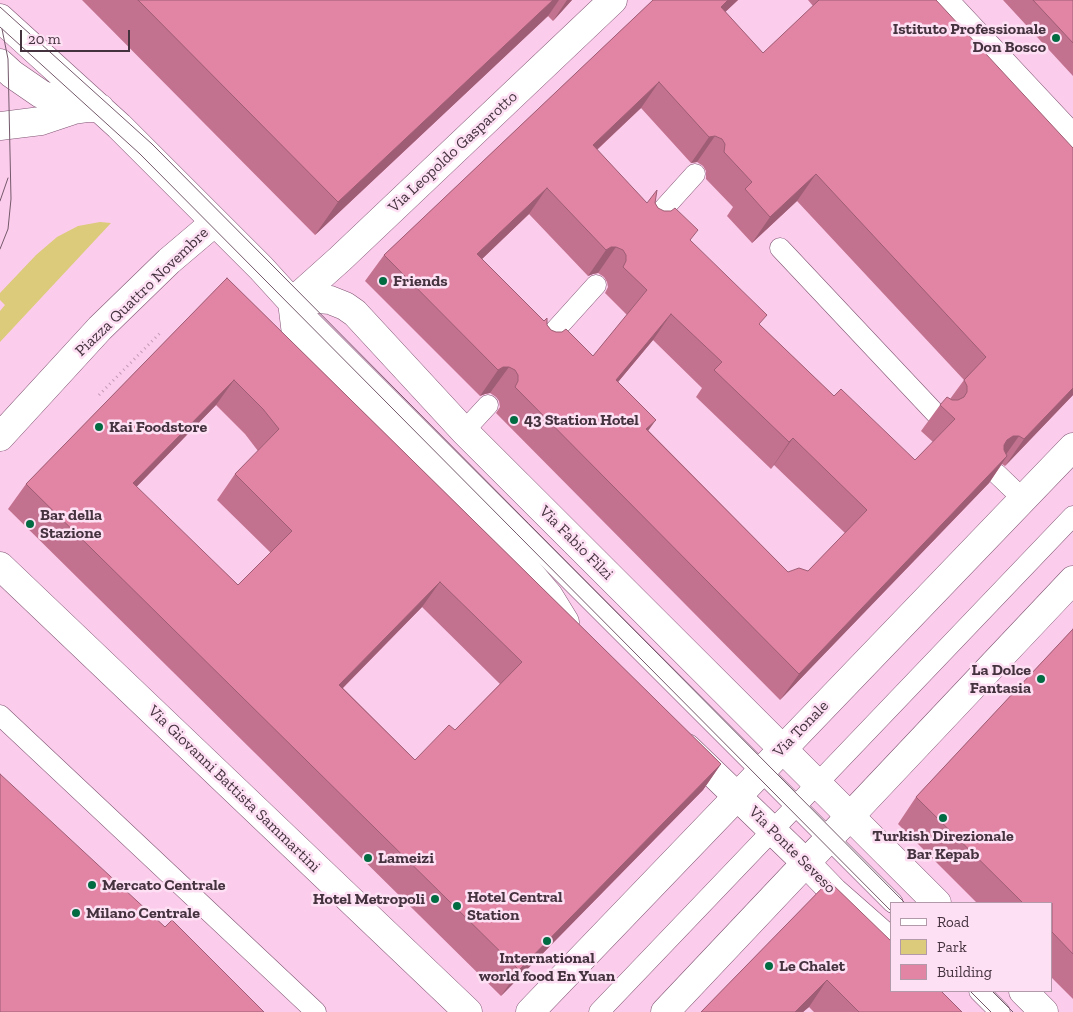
<!DOCTYPE html>
<html>
<head>
<meta charset="utf-8">
<style>
  body { margin:0 }
  #map { position:relative; width:1073px; height:1012px; overflow:hidden; background:#fcccec; font-family:"Zilla Slab",serif }
  canvas { display:block }
  .legend { position:absolute; left:890px; top:902px; width:162px; height:90px; box-sizing:border-box; background:#fde0f3; border:1px solid #b39aab; margin:0; padding:6px 9px; list-style:none; font-size:15px; color:#45323f }
  .legend li { display:flex; align-items:center; gap:10px; height:25px }
  .legend b { width:25px; border:1px solid #b39aab }
  .scale { position:absolute; left:20px; top:30px; width:110px; height:22px; box-sizing:border-box; border:2px solid #45323f; border-top:0; padding-left:6px; font-size:15px; line-height:18px; white-space:nowrap; color:#45323f; -webkit-text-stroke:4px #fde0f3; paint-order:stroke }
</style>
</head>
<body>
<div id="map">
<canvas width="1073" height="1012"></canvas>
<ul class="legend">
<li><b style="height:6px;background:#fff"></b>Road</li>
<li><b style="height:14px;background:#dbcb7a"></b>Park</li>
<li><b style="height:14px;background:#e285a5"></b>Building</li>
</ul>
<div class="scale">20 m</div>
</div>
<script>
const c = document.querySelector('canvas').getContext('2d');
c.lineJoin = 'round';
function paint(path, color) { c.fillStyle = color; c.fill(path, 'evenodd'); }
const shape = rows => new Path2D(rows.map(r => 'M' + r).join(''));
function strokePath(path, color, width, dash) { c.strokeStyle = color; c.lineWidth = width; c.lineCap = dash ? 'butt' : 'round'; c.setLineDash(dash || []); c.stroke(path); }
function drawText(font, color, halo, rows, align = 'center') {
  c.font = font + ' "Zilla Slab",serif'; c.lineWidth = 5; c.setLineDash([]); c.textBaseline = 'middle'; c.strokeStyle = halo; c.fillStyle = color; for (const [text, x, y, turn = 0] of rows) {
    c.save(); c.translate(x, y); c.rotate((+turn || 0) * Math.PI / 180); c.textAlign = isNaN(turn) ? turn : align; if (halo) c.strokeText(text, 0, 0); c.fillText(text, 0, 0); c.restore();
  }
}
paint(shape([
  [100,222,111,223,0,342,0,311,5,305,0,300,0,293,36,255,57,237,78,226]
]), '#dbcb7a');
const lane = shape([
  [648,226,695,174],
  [780,248,937,415],
  [292,302,893,903],
  [540,347,596,285],
  [464,431,488,405],
  [997,474,1023,499],
  [0,715,316,1012],
  [979,991,1000,1012],
  [599,1012,1073,516]
]);
const street = shape([
  [943,0,1073,139],
  [0,18,119,126,261,268,292,302,296,334,528,571,549,596,565,622],
  [0,63,12,74,41,94,55,100,86,107],
  [0,126,41,121,74,110,88,108,100,108],
  [292,302,318,299,330,300,345,306,355,313,464,431,937,903],
  [292,302,340,259,613,0],
  [0,437,100,328,169,261,215,222],
  [0,566,468,1012],
  [687,748,806,863,834,892,892,943],
  [1023,991,1044,1012]
]);
const secondary = shape([
  [530,1012,1073,447],
  [665,1012,1073,580]
]);
strokePath(lane, '#7f5572', 21);
strokePath(street, '#7f5572', 29);
strokePath(secondary, '#7f5572', 29);
strokePath(shape([
  [99,395,161,332]
]), '#c19ab4', 3, [1, 4]);
strokePath(lane, '#fff', 20);
strokePath(street, '#fff', 28);
strokePath(secondary, '#fff', 28);
strokePath(shape([
  [0,7,152,144,905,903],
  [0,27,140,154,892,912],
  [0,201,8,178],
  [0,249,8,229,11,199,8,59,2,29],
  [970,991,991,1012],
  [992,991,1013,1012]
]), '#74596b', 1);
paint(shape([
  [82,0,572,0,553,21,548,16,315,235],
  [653,0,738,0,725,12,763,53,813,6,808,0,936,0,1073,395,1005,466,1002,464,989,483,780,700,496,413,500,407,499,401,496,397,490,393,485,394,480,396,365,281,384,255],
  [641,108,691,163,697,162,703,166,706,171,706,179,733,207,727,216,752,243,797,201,964,380,950,399,940,405,921,431,933,442,915,460,834,396,760,325,691,241,658,208,655,203,647,203,597,150],
  [529,214,588,276,593,274,598,273,604,277,607,282,608,287,605,293,627,315,593,356,551,330,547,325,482,259],
  [653,340,702,388,696,397,771,469,774,465,845,533,808,571,788,572,648,430,618,382],
  [1003,0,1073,0,1073,76],
  [227,278,721,764,703,790,501,996,8,509,26,484],
  [216,405,245,434,258,451,235,474,217,500,271,553,238,585,136,487],
  [422,607,500,684,455,730,415,760,343,688],
  [1073,629,1073,999,1052,978,1052,903,977,903,898,824,916,797],
  [829,881,962,1012,814,1012,809,1007,803,1012,701,1012]
]), '#c2728e');
paint(shape([
  [553,0,559,0,548,16,315,235,338,202],
  [567,0,572,0,553,21],
  [728,0,738,0,702,34,721,7],
  [659,82,641,108,574,171,593,145],
  [715,136,697,162,691,163,709,137],
  [816,174,797,201,752,243,770,217],
  [547,188,529,214,459,281,477,254],
  [611,247,616,247,598,273,593,274,588,276,606,250],
  [671,314,653,340,598,406,616,380],
  [503,367,509,367,490,393,485,394,480,396,498,370],
  [234,380,216,405,115,509,133,483],
  [1073,388,1073,395,1005,466,1024,439],
  [656,420,637,446,646,429],
  [1013,436,1019,436,1000,463,994,463,1007,440],
  [793,438,774,465,771,469,789,442],
  [1007,456,989,483,780,700,799,674],
  [440,582,422,607,321,710,339,685],
  [721,764,703,790,501,996,519,970],
  [827,980,809,1007,803,1012,795,1012]
]), '#9e5d74');
const building = shape([
  [138,0,553,0,338,202,138,0],
  [653,0,728,0,721,7,763,53,819,0,936,0,1073,148,1073,388,1024,439,1019,436,1013,436,1007,440,1004,445,1004,450,1007,456,799,674,515,387,518,381,518,375,515,370,509,367,503,367,498,370,497,369,384,255,653,0],
  [659,82,709,137,715,136,722,139,725,144,724,152,752,182,745,189,770,217,816,174,986,357,964,380,967,386,967,392,964,397,958,400,952,400,947,397,940,405,955,419,915,460,841,389,834,396,759,324,767,315,690,240,698,230,675,208,671,211,664,211,658,208,655,203,657,190,647,203,593,145,659,82],
  [547,188,606,250,611,247,616,247,623,250,626,255,626,261,623,267,647,290,593,356,566,329,562,332,556,332,551,330,547,325,547,318,544,321,477,254,547,188],
  [671,314,722,362,714,370,789,442,793,438,867,510,808,571,799,568,788,572,646,429,656,420,616,380,671,314],
  [1033,0,1073,0,1073,43,1033,0],
  [227,278,721,764,519,970,26,484,227,278],
  [234,380,263,409,279,429,235,474,292,531,238,585,133,483,234,380],
  [440,582,522,662,455,730,449,725,415,760,339,685,440,582],
  [1073,629,1073,954,1052,932,1052,903,1023,903,916,797,1073,629],
  [0,774,165,927,172,920,264,1012,0,1012,0,774],
  [829,881,892,942,892,991,941,991,962,1012,859,1012,827,980,795,1012,701,1012,829,881]
]);
paint(building, '#e285a5');
strokePath(building, '#9e5d74', 1);
for (const [x, y, r, color] of [
  [1056,38,5,"#016b42"],
  [383,281,5,"#016b42"],
  [514,420,5,"#016b42"],
  [99,427,5,"#016b42"],
  [30,524,5,"#016b42"],
  [1041,679,5,"#016b42"],
  [943,818,5,"#016b42"],
  [368,858,5,"#016b42"],
  [92,885,5,"#016b42"],
  [435,899,5,"#016b42"],
  [457,906,5,"#016b42"],
  [76,913,5,"#016b42"],
  [547,941,5,"#016b42"],
  [769,966,5,"#016b42"]
]) { const dot = new Path2D(); dot.arc(x, y, r, 0, 2 * Math.PI); c.fillStyle = color; c.fill(dot); strokePath(dot, '#fde0f3', 2); }
drawText('bold 16px', '#45323f', '#fde0f3', [
  ["Istituto Professionale",1046,29,"right"],
  ["Don Bosco",1046,47,"right"],
  ["Friends",393,281],
  ["43 Station Hotel",524,420],
  ["Kai Foodstore",109,427],
  ["Bar della",40,515],
  ["Stazione",40,533],
  ["La Dolce",1031,670,"right"],
  ["Fantasia",1031,688,"right"],
  ["Turkish Direzionale",943,836,"center"],
  ["Bar Kepab",943,854,"center"],
  ["Lameizi",378,858],
  ["Mercato Centrale",102,885],
  ["Hotel Central",467,897],
  ["Station",467,915],
  ["Hotel Metropoli",425,899,"right"],
  ["Milano Centrale",86,913],
  ["International",547,958,"center"],
  ["world food En Yuan",547,976,"center"],
  ["Le Chalet",779,966]
], 'left');
drawText('16px', '#45323f', '#fde0f3', [
  ["Via Leopoldo Gasparotto",453,152,-43],
  ["Piazza Quattro Novembre",142,292,-44],
  ["Via Fabio Filzi",576,543,45],
  ["Via Tonale",801,729,-46],
  ["Via Giovanni Battista Sammartini",234,789,44],
  ["Via Ponte Seveso",792,850,45]
]);
</script>
</body>
</html>
